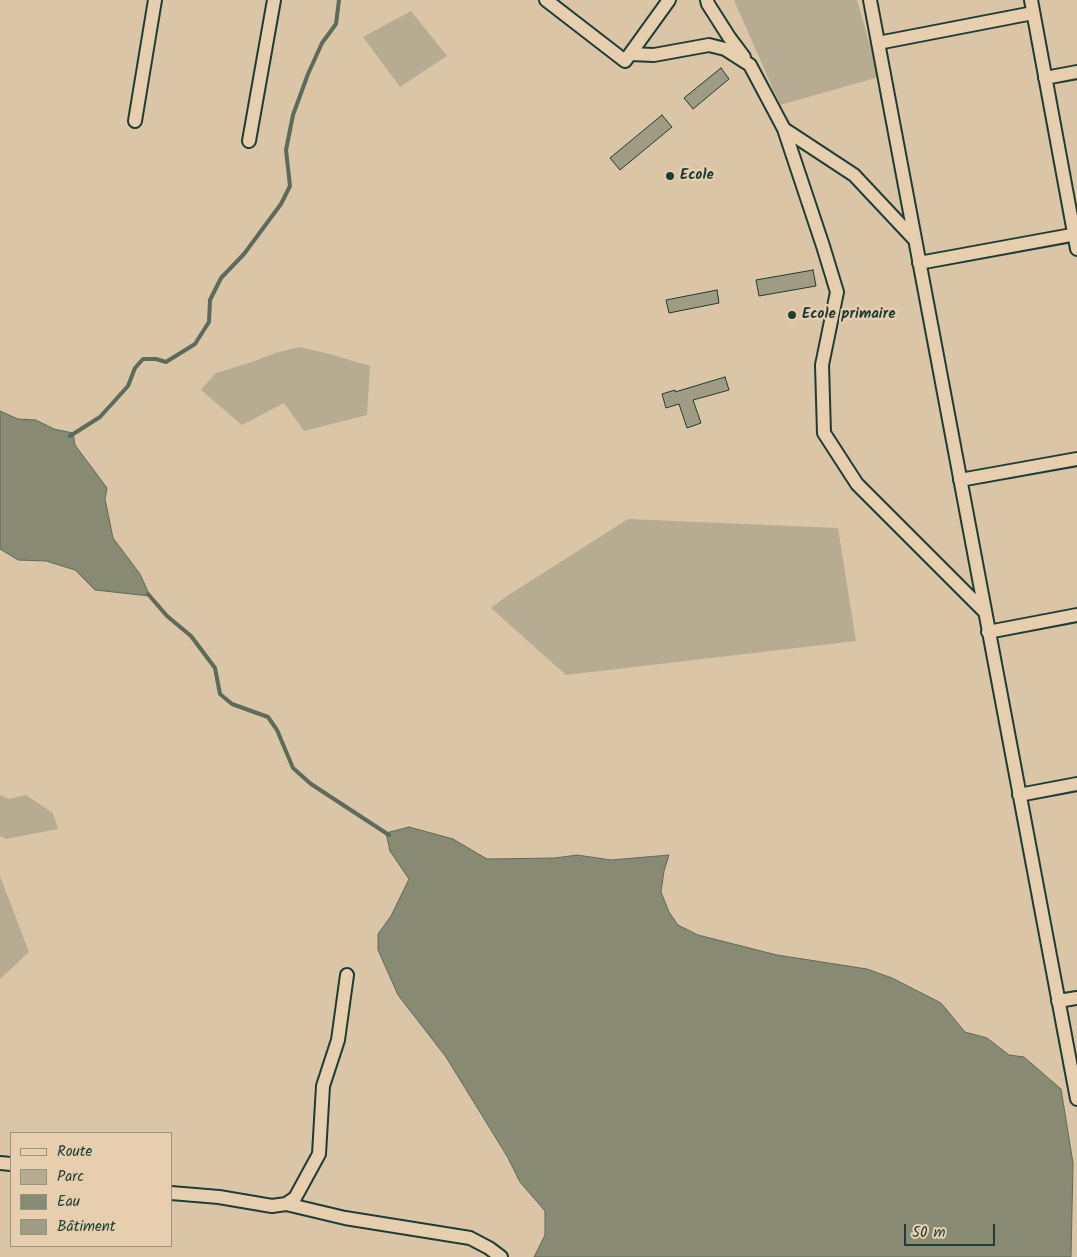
<!DOCTYPE html>
<html>
<head>
<meta charset="utf-8">
<style>
  body { margin:0 }
  #map { position:relative; width:1077px; height:1257px; overflow:hidden; background:#dac5a7; font-family:Kalam,sans-serif }
  canvas { display:block }
  .legend { position:absolute; left:10px; top:1132px; width:162px; height:115px; box-sizing:border-box; background:#e6ceae; border:1px solid #96947d; margin:0; padding:6px 9px; list-style:none; font-size:15px; color:#1f3d34 }
  .legend li { display:flex; align-items:center; gap:10px; height:25px }
  .legend b { width:25px; border:1px solid #96947d }
  .scale { position:absolute; left:904px; top:1224px; width:91px; height:22px; box-sizing:border-box; border:2px solid #1f3d34; border-top:0; padding-left:6px; font-size:15px; line-height:18px; white-space:nowrap; color:#1f3d34; -webkit-text-stroke:4px #e6ceae; paint-order:stroke }
</style>
</head>
<body>
<div id="map">
<canvas width="1077" height="1257"></canvas>
<ul class="legend">
<li><b style="height:6px;background:#e6ceae"></b>Route</li>
<li><b style="height:14px;background:#b7ac92"></b>Parc</li>
<li><b style="height:14px;background:#888a74"></b>Eau</li>
<li><b style="height:14px;background:#a09b83"></b>Bâtiment</li>
</ul>
<div class="scale">50 m</div>
</div>
<script>
const c = document.querySelector('canvas').getContext('2d');
c.lineJoin = 'round';
function paint(path, color) { c.fillStyle = color; c.fill(path, 'evenodd'); }
const shape = rows => new Path2D(rows.map(r => 'M' + r).join(''));
function strokePath(path, color, width, dash) { c.strokeStyle = color; c.lineWidth = width; c.lineCap = dash ? 'butt' : 'round'; c.setLineDash(dash || []); c.stroke(path); }
function drawText(font, color, halo, rows, align = 'center') {
  c.font = font + ' Kalam,sans-serif'; c.lineWidth = 4.5; c.setLineDash([]); c.textBaseline = 'middle'; c.strokeStyle = halo; c.fillStyle = color; for (const [text, x, y, turn = 0] of rows) {
    c.save(); c.translate(x, y); c.rotate((+turn || 0) * Math.PI / 180); c.textAlign = isNaN(turn) ? turn : align; if (halo) c.strokeText(text, 0, 0); c.fillText(text, 0, 0); c.restore();
  }
}
paint(shape([
  [734,0,857,0,879,77,780,105],
  [411,11,447,56,400,87,363,37],
  [299,347,330,354,370,366,367,415,304,431,284,403,242,425,201,390,216,373,252,362,275,353],
  [628,519,838,528,856,641,566,675,491,608,507,596],
  [0,795,9,799,26,795,53,813,58,829,6,839,0,836],
  [0,876,29,952,0,979]
]), '#b7ac92');
const water = shape([
  [0,411,18,419,36,420,54,429,73,433,75,445,107,488,105,499,113,538,140,574,150,596,95,590,75,570,46,561,18,560,0,549,0,411],
  [409,827,453,839,487,859,555,858,577,855,611,860,669,855,664,871,661,892,669,912,678,925,698,935,777,955,867,969,892,978,941,1003,965,1032,987,1038,1009,1055,1024,1057,1061,1089,1073,1163,1071,1257,534,1257,545,1235,545,1211,520,1182,507,1156,446,1057,398,995,378,950,378,934,391,916,409,879,390,851,386,833,409,827]
]);
paint(water, '#888a74');
strokePath(water, '#5e6b5a', 1);
strokePath(shape([
  [70,436,100,417,128,386,135,368,143,359,156,359,166,362,195,344,209,322,210,300,221,278,244,254,281,204,290,186,286,150,293,115,308,74,322,43,336,24,339,0],
  [148,594,167,616,191,636,215,668,220,694,232,704,268,717,277,730,293,768,311,784,389,835]
]), '#5e6b5a', 4);
const building = shape([
  [721,68,729,79,693,109,684,98,721,68],
  [662,115,672,127,620,170,610,158,662,115],
  [813,270,816,286,759,296,756,280,813,270],
  [717,290,719,303,669,313,666,300,717,290],
  [725,377,729,390,693,400,701,423,687,428,679,404,666,408,662,394,675,390,675,392,725,377]
]);
paint(building, '#a09b83');
strokePath(building, '#1f3d34', 1);
const street = shape([
  [546,0,625,61,669,0],
  [707,0,708,4,729,37,744,57],
  [870,0,1077,1099],
  [1031,0,1077,249],
  [878,43,1033,13],
  [630,54,654,55,709,45,725,49,750,65,784,129,823,246,837,292,822,365,824,433,857,484,984,611],
  [1045,78,1077,72],
  [135,121,155,0],
  [784,129,854,175,915,240],
  [249,141,274,0],
  [919,263,1077,234],
  [960,480,1077,459],
  [988,632,1077,615],
  [1019,795,1077,784],
  [1058,1001,1077,998],
  [0,1163,11,1164],
  [171,1193,219,1197,272,1206,286,1204,295,1198,319,1154,323,1086,338,1040,347,975],
  [286,1204,345,1218,470,1238,489,1248,501,1257]
]);
strokePath(street, '#1f3d34', 16);
strokePath(street, '#e6ceae', 12);
for (const [x, y, r, color] of [
  [670,176,5,"#1f3d34"],
  [792,315,5,"#1f3d34"]
]) { const dot = new Path2D(); dot.arc(x, y, r, 0, 2 * Math.PI); c.fillStyle = color; c.fill(dot); strokePath(dot, '#e6ceae', 2); }
drawText('bold 15px', '#1f3d34', '#e6ceae', [
  ["Ecole",680,176],
  ["Ecole primaire",802,315]
], 'left');
</script>
</body>
</html>
